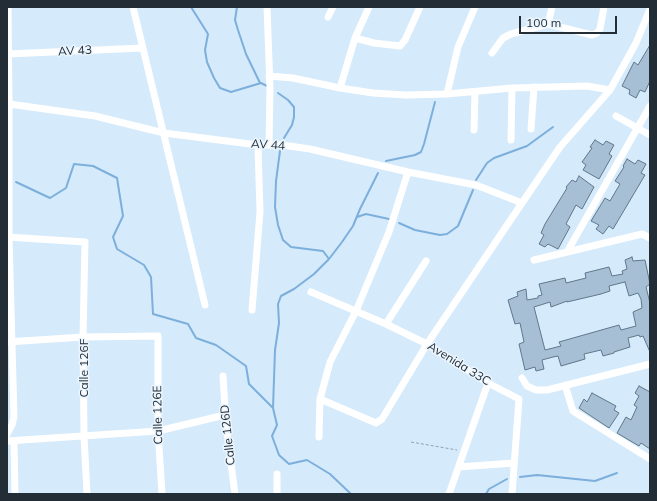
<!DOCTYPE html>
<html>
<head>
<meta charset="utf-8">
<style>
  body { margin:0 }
  #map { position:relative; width:657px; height:501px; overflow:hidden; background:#d5eafb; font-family:Mulish,sans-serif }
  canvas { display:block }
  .frame { position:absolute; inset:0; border:8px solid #232d35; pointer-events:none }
  .scale { position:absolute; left:519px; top:16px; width:98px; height:18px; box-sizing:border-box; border:2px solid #232d35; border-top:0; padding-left:5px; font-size:12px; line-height:14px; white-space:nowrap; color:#232d35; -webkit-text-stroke:3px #ebf5fe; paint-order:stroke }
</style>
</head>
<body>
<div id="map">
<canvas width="657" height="501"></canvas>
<div class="frame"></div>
<div class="scale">100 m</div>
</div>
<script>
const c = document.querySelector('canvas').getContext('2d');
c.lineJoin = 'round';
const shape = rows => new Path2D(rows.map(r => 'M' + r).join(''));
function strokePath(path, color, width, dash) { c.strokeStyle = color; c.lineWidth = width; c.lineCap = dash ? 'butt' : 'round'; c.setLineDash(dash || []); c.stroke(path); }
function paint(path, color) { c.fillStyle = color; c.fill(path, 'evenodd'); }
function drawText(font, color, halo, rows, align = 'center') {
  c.font = font + ' Mulish,sans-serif'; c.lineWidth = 3; c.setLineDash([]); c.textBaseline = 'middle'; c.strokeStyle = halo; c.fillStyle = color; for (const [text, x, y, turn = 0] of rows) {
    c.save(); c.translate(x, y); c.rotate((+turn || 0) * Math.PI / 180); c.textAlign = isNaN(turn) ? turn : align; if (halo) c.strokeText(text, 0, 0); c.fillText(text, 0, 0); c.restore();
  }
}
strokePath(shape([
  [191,7,208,34,205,50,207,62,214,78,220,88,231,92,261,83,267,86],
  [237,7,235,20,238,30,246,54,260,83],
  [278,93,288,100,294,107,294,117,292,125,284,138],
  [280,151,276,181,275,207,278,225,283,240,291,247,323,251,329,259],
  [386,161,415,155,421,152,424,144,435,102],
  [476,180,487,163,494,158,527,146,553,127],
  [16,182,50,198,66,188,74,164,93,166,117,178,123,216,113,237,117,249,144,265,151,277,153,314,188,324,196,338,216,345,246,366,249,384,273,408],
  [357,217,366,214,389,219],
  [399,223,415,230,440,235,447,234,458,226,473,190],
  [520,477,537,475,595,481,617,473],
  [351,494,330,474,307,460,289,464,279,455,272,436,277,425,273,408,275,350,279,323,278,304,281,296,294,289,314,274,329,259,342,242,353,226,360,209,378,173],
  [486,494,489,489,507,479]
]), '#7cafdb', 2);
const building = shape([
  [650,45,650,81,645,92,640,90,636,98,629,94,630,90,622,86,634,62,638,65,650,45],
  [595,140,603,145,606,141,614,145,609,154,612,156,599,179,583,170,586,165,582,162,592,148,590,147,595,140],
  [627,159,635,164,638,160,646,164,641,173,645,175,613,229,609,226,603,234,596,229,599,225,591,221,605,198,610,201,620,184,615,181,624,167,623,166,627,159],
  [579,176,594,187,582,209,576,205,566,224,570,227,558,249,548,244,545,247,539,244,544,235,541,233,545,224,567,188,566,187,572,180,576,182,579,176],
  [632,257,633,261,645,260,650,284,646,287,650,303,650,352,643,336,640,337,639,335,628,338,630,347,614,352,614,353,603,356,601,350,584,354,585,359,561,366,558,356,553,357,542,360,544,369,536,371,535,367,525,370,519,344,524,342,520,323,515,324,508,300,518,296,517,292,526,289,527,300,538,298,538,296,542,295,539,284,565,278,566,283,586,278,585,273,609,267,612,276,623,274,622,271,627,269,625,260,632,257],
  [625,282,629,296,638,293,641,299,642,308,633,312,636,326,621,330,619,325,559,342,561,346,545,350,534,307,550,302,551,307,567,301,567,302,601,294,610,291,609,286,625,282],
  [639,386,650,392,650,449,641,443,639,446,617,433,626,417,631,420,637,407,634,405,639,396,635,393,639,386],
  [592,393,616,406,614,410,619,413,609,428,579,408,584,399,587,402,592,393]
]);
paint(building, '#a6bfd4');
strokePath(building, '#60778a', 1);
strokePath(shape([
  [411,442,457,450]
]), '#91a2af', 1, [3, 2]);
strokePath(shape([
  [133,7,205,305],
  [267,7,270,88,269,145],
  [328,17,333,7],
  [548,24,552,7],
  [355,38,374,43,400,46,405,40,420,7],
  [492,53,503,38,511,34,548,24,592,35,597,33,600,29,604,7],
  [8,54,142,48],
  [269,76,293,78,340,88,373,93,406,95,447,94,512,88,587,86,610,90],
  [340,88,355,38,369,7],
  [447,94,458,47,475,7],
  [9,104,95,116,164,133,258,145,282,145,310,149,408,172,476,185,522,203],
  [616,116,650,135],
  [531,129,534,87],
  [474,130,475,92],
  [511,140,512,88],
  [7,237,85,242,83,337,84,436,87,494],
  [567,252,650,106],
  [534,260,642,234,650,238],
  [311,292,386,324,427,344,488,383,519,399,512,494],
  [252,310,260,212,258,145],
  [386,324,426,261],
  [7,342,83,337,158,336,158,431,162,494],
  [223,376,226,425,235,494],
  [522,378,527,386,536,390,547,390,650,364],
  [565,385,573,411,650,459],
  [320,399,376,423,382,419,427,344,522,203,560,147,610,90,636,43,650,9],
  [7,434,12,425,14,417,9,237,9,104,8,7],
  [319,437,320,399,330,362,356,311,389,232,408,172],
  [7,441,158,431,225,415],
  [14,441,15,494],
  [459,467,514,463],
  [277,474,277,494],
  [449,494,488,383]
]), '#fff', 7);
drawText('12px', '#232d35', '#ebf5fe', [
  ["AV 43",75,51,-3],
  ["AV 44",268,145,4],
  ["Avenida 33C",459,364,32],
  ["Calle 126F",84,368,-90],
  ["Calle 126E",158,415,-91],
  ["Calle 126D",228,435,-96]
]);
</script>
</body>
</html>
